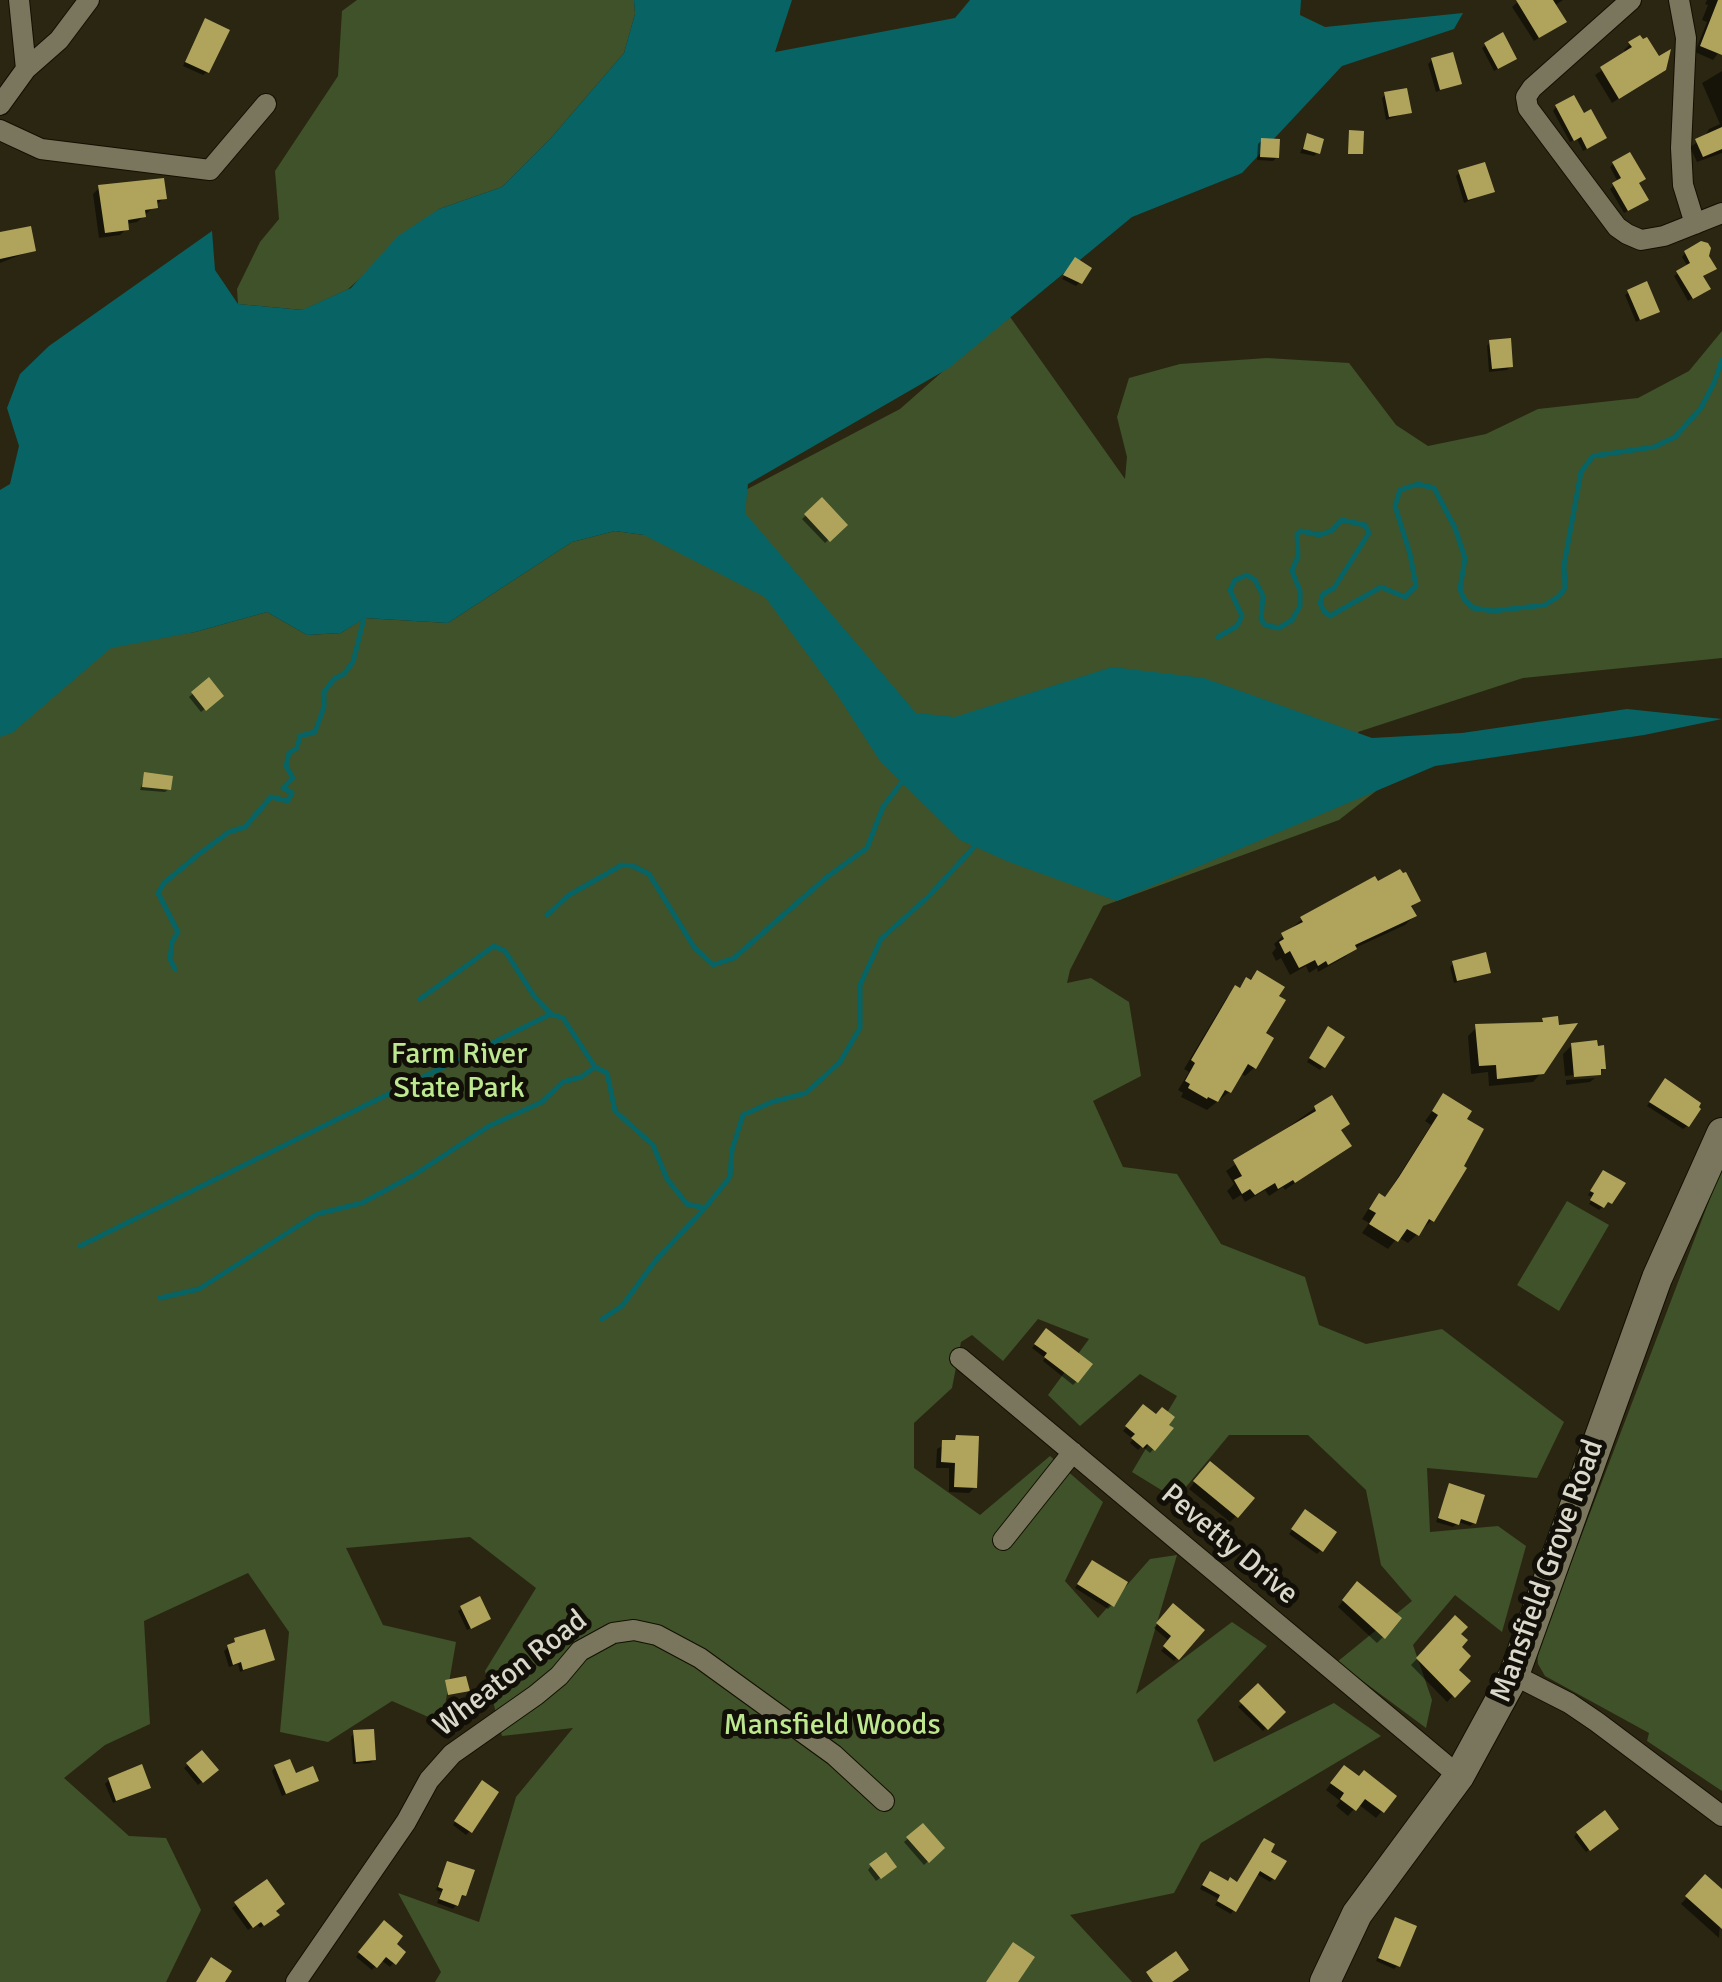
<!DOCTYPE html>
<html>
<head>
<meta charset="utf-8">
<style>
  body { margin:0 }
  canvas { display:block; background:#2a2611 }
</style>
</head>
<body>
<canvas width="1722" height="1982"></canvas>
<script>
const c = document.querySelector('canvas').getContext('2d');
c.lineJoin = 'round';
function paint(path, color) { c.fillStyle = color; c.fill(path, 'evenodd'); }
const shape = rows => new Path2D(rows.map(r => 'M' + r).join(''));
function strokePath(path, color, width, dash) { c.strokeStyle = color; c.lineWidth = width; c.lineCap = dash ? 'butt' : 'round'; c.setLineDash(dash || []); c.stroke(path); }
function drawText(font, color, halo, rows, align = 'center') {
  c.font = font + ' Signika,sans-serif'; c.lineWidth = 10; c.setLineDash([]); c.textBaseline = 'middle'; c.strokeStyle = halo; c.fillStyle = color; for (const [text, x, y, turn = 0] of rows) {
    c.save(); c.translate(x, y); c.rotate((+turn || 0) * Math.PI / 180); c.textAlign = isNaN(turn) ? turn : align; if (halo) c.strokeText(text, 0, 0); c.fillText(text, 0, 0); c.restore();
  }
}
paint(shape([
  [357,0,634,0,635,14,624,53,551,138,502,187,439,209,347,290,303,310,238,304,237,289,260,242,279,219,275,171,338,76,342,11],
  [1008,314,1125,479,1127,457,1117,417,1129,378,1180,364,1267,358,1349,363,1396,425,1428,446,1486,434,1538,409,1638,398,1689,371,1722,331,1722,658,1523,678,1358,732,1376,791,1339,820,1103,906,1070,970,1067,983,1091,978,1129,1002,1141,1076,1093,1101,1123,1167,1177,1174,1221,1244,1305,1277,1319,1325,1366,1344,1442,1329,1564,1422,1537,1478,1427,1468,1430,1532,1498,1526,1526,1546,1502,1632,1455,1595,1413,1645,1432,1700,1426,1728,1337,1662,1412,1601,1381,1565,1366,1490,1308,1435,1229,1435,1176,1499,1132,1472,1177,1396,1140,1374,1080,1426,1048,1395,1089,1339,1038,1319,1003,1361,972,1335,961,1342,952,1388,914,1423,914,1468,980,1515,1050,1456,1103,1502,1065,1581,1098,1618,1150,1559,1177,1555,1136,1694,1232,1622,1267,1646,1197,1720,1214,1762,1334,1703,1381,1736,1201,1843,1174,1893,1070,1915,1132,1982,435,1982,441,1972,398,1893,479,1922,516,1797,573,1728,502,1736,485,1671,536,1588,470,1537,346,1548,383,1625,456,1642,442,1723,392,1701,328,1742,280,1732,289,1632,248,1573,144,1621,150,1724,105,1745,64,1778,129,1836,166,1838,201,1910,166,1982,0,1982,0,736,111,644,195,632,267,612,307,635,341,633,364,618,448,623,572,542,615,531,644,535,736,495,900,409],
  [1722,1167,1722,1791,1647,1741,1649,1733,1545,1676,1538,1664,1537,1652],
  [1567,1201,1609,1225,1559,1311,1517,1285]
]), '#3f5229');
paint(shape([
  [634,0,792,0,775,52,955,18,970,0,1301,0,1300,15,1325,27,1463,13,1454,29,1342,66,1242,173,1132,217,949,368,748,484,745,513,916,713,955,717,1112,667,1204,678,1372,738,1462,733,1627,709,1722,719,1644,735,1435,766,1117,901,1009,862,960,840,880,761,836,693,765,597,644,535,615,531,572,542,448,623,365,618,341,633,307,635,267,612,195,632,111,648,12,733,0,737,0,490,10,484,19,446,7,408,20,374,49,346,212,231,215,270,238,304,302,310,351,288,398,236,439,209,502,187,551,138,624,53,635,14]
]), '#086364');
paint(shape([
  [1520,0,1563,0,1554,6,1558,26,1534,41,1512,7],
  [1707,0,1722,0,1722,48,1713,60,1695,52,1707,22,1702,20,1708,5,1705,4],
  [202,25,207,72,203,75,183,66],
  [1630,44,1664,69,1612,103,1595,75,1626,54,1624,50],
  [1486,45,1510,62,1494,71,1482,48],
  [1432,60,1459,83,1436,92,1428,64],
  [1722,71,1722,153,1697,162,1690,147,1704,138,1709,129,1720,124,1702,83],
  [1385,95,1409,112,1386,120,1382,98],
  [1556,107,1600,142,1583,151,1577,139,1570,142,1553,111],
  [1308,136,1317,153,1314,156,1300,153],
  [1262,140,1277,157,1273,161,1257,160,1258,144],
  [1613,164,1636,183,1642,203,1624,213,1610,189,1618,182,1610,167],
  [1459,173,1492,191,1464,203,1456,176],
  [99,188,164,198,137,222,126,224,126,229,120,235,99,238,93,194],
  [0,232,33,250,0,263],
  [1685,253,1701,277,1704,292,1688,301,1674,276,1688,267,1682,257],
  [1072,264,1080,282,1076,286,1062,279],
  [1629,292,1657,312,1636,322,1625,295],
  [1490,342,1511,366,1507,370,1489,372,1487,346],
  [822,501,844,525,825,543,802,519],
  [208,681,221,696,201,712,189,697],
  [145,775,169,789,165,792,140,790],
  [1418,901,1410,909,1414,916,1405,925,1355,948,1345,957,1318,972,1317,968,1309,973,1306,966,1290,975,1281,958,1276,961,1272,953,1276,948,1274,944,1302,919],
  [1454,963,1489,972,1454,983,1450,967],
  [1257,974,1263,1034,1271,1039,1254,1068,1245,1076,1240,1073,1229,1092,1207,1110,1181,1097,1183,1093,1178,1090,1189,1072,1184,1069,1227,997],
  [1544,1020,1542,1072,1533,1082,1489,1086,1488,1072,1471,1074,1468,1036,1477,1027,1539,1024],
  [1325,1033,1323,1066,1320,1070,1307,1062],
  [1572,1045,1604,1068,1600,1072,1565,1076,1563,1054],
  [1595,1078,1590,1082,1566,1085,1566,1080],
  [1661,1085,1687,1126,1683,1129,1647,1106],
  [1443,1096,1432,1220,1408,1243,1398,1237,1388,1249,1362,1233,1369,1223,1362,1219,1371,1205,1379,1196,1384,1199,1391,1188,1431,1125,1425,1121],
  [1315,1108,1340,1131,1348,1145,1285,1190,1283,1187,1269,1196,1265,1190,1245,1202,1241,1195,1233,1200,1227,1191,1234,1184,1226,1171],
  [1600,1176,1615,1196,1599,1210,1589,1204,1593,1198,1588,1195],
  [1043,1335,1077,1381,1073,1385,1043,1361,1045,1358,1032,1348],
  [1143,1407,1170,1429,1150,1453,1142,1446,1138,1450,1130,1443,1133,1439,1123,1431],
  [957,1438,975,1487,969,1493,949,1492,949,1468,936,1468,937,1449],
  [1204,1470,1236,1516,1230,1522,1189,1489],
  [1449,1486,1474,1523,1470,1526,1459,1522,1453,1527,1436,1522],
  [1302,1516,1321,1550,1317,1554,1289,1534],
  [1089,1567,1112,1605,1108,1609,1075,1588],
  [1351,1591,1383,1637,1377,1643,1338,1607],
  [1173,1606,1201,1630,1174,1661,1161,1651,1169,1641,1154,1628],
  [462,1608,484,1622,467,1630,458,1611],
  [1455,1619,1458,1647,1456,1670,1468,1681,1447,1702,1411,1665],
  [236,1641,272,1659,240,1672,238,1664,229,1667,224,1651],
  [1258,1687,1283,1712,1263,1731,1238,1707],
  [354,1733,374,1760,370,1763,353,1764,351,1737],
  [202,1753,216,1770,198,1785,184,1768],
  [275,1767,295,1777,316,1780,282,1796,272,1771],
  [1338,1774,1394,1797,1376,1818,1358,1804,1348,1816,1336,1806,1340,1801,1326,1790],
  [109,1780,148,1787,113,1803,105,1784],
  [478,1786,470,1831,466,1835,453,1825],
  [922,1826,942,1848,924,1865,904,1842],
  [1612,1832,1586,1852,1574,1837,1577,1833],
  [1267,1852,1273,1879,1270,1882,1255,1873,1231,1914,1215,1905,1219,1899,1200,1889,1206,1877,1237,1884],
  [447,1863,464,1895,453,1909,437,1903,441,1892,436,1890],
  [871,1866,890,1870,876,1881,868,1870],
  [1705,1877,1722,1892,1719,1938,1681,1904],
  [266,1882,273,1919,260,1928,257,1924,248,1930,232,1908],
  [1395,1920,1398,1965,1394,1969,1376,1961],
  [384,1924,393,1945,403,1953,390,1967,381,1960,372,1970,356,1957]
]), '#0007');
strokePath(shape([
  [1218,637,1237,626,1242,616,1230,590,1235,580,1247,575,1255,580,1263,596,1261,619,1265,625,1279,628,1292,620,1300,606,1300,591,1292,571,1298,556,1297,534,1301,531,1320,535,1331,531,1342,520,1365,525,1369,533,1334,588,1323,594,1320,603,1324,611,1330,616,1381,587,1405,597,1416,586,1410,554,1395,506,1400,490,1418,484,1434,488,1455,528,1465,558,1460,589,1464,599,1473,608,1493,611,1545,605,1559,596,1565,588,1564,565,1581,472,1593,456,1654,447,1675,437,1701,408,1714,383,1722,360],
  [547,915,569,895,622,865,633,866,649,874,694,947,713,965,734,958,827,877,867,848,883,807,902,782],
  [175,969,170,959,172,942,178,932,158,893,164,883,199,854,229,832,245,827,271,797,288,801,292,793,283,788,293,778,286,766,289,753,297,748,300,736,315,732,324,707,324,692,334,679,344,674,353,662,364,618],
  [420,999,494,946,505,951,534,996,551,1014],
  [80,1246,551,1014,563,1018,595,1067],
  [160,1298,199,1289,317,1214,362,1203,414,1175,489,1126,542,1102,563,1082,581,1077,595,1067,607,1073,615,1111,653,1145,667,1179,687,1204,705,1208,730,1177,732,1150,743,1115,772,1102,806,1093,840,1062,860,1028,860,985,881,939,929,896,975,846],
  [602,1319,622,1306,656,1260,705,1208]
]), '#086364', 5);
paint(shape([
  [1516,0,1553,0,1567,22,1539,38],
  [1718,0,1722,0,1722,55,1700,46],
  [205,18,230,30,209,73,185,62],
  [1503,32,1517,59,1498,69,1484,43],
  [1640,35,1643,39,1647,37,1659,56,1671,49,1666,70,1619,99,1600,67,1632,47,1628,42],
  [1453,52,1462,84,1440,90,1431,58],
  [1407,88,1412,113,1389,117,1384,92],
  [1574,95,1584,113,1591,109,1607,138,1587,149,1581,137,1574,141,1555,105],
  [1722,127,1722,149,1703,157,1695,139],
  [1349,130,1364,131,1363,154,1348,154],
  [1307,133,1324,139,1320,154,1303,149],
  [1261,138,1280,139,1279,158,1260,157],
  [1630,152,1646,179,1639,183,1649,200,1628,211,1612,183,1621,178,1612,162],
  [1485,162,1495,192,1468,200,1458,170],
  [164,178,167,199,157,200,158,208,145,210,146,217,128,220,129,230,105,233,98,185],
  [31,226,36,251,0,259,0,232],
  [1701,241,1708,243,1711,248,1709,256,1717,269,1703,276,1711,289,1693,299,1676,271,1690,263,1684,251],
  [1075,257,1092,268,1082,284,1063,275],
  [1647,281,1660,312,1640,320,1627,290],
  [1511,338,1513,367,1492,369,1489,340],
  [822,497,848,525,830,542,804,514],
  [209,677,224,696,206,711,191,692],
  [144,772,173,776,171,790,142,787],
  [1400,869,1403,873,1406,872,1421,901,1411,906,1417,916,1355,945,1357,949,1328,965,1326,961,1318,966,1315,960,1299,968,1290,951,1285,954,1279,942,1284,939,1281,933,1303,922,1300,917,1375,876,1378,881],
  [1486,952,1491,973,1457,981,1452,961],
  [1257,970,1285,987,1279,996,1286,1000,1266,1033,1274,1038,1256,1069,1248,1064,1231,1093,1225,1090,1218,1102,1208,1097,1207,1099,1188,1088,1190,1084,1185,1081,1195,1063,1191,1060,1235,985,1240,988,1246,977,1251,980],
  [1558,1016,1559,1025,1578,1023,1544,1074,1497,1079,1496,1065,1479,1066,1475,1024,1543,1022,1542,1018],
  [1328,1026,1345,1037,1325,1068,1309,1058],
  [1597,1040,1598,1046,1604,1045,1606,1069,1601,1069,1601,1075,1574,1077,1571,1043],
  [1665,1078,1701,1103,1699,1107,1701,1109,1689,1127,1649,1102],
  [1443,1093,1472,1111,1467,1119,1484,1129,1464,1166,1467,1168,1434,1222,1429,1219,1419,1236,1407,1229,1398,1242,1369,1224,1376,1213,1369,1209,1379,1193,1385,1197,1399,1177,1438,1115,1432,1111],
  [1332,1095,1350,1124,1341,1130,1352,1146,1295,1183,1293,1180,1278,1189,1275,1183,1255,1195,1250,1189,1242,1194,1234,1180,1242,1176,1233,1160,1316,1111,1314,1106],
  [1603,1170,1626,1183,1612,1204,1608,1202,1604,1208,1590,1200,1594,1193,1590,1191],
  [1046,1328,1093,1364,1078,1383,1044,1357,1047,1353,1034,1344],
  [1143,1404,1156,1414,1162,1407,1175,1417,1169,1425,1174,1428,1155,1451,1147,1444,1143,1448,1131,1438,1135,1434,1125,1426],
  [956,1435,979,1436,977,1488,954,1487,955,1463,941,1462,942,1440,955,1440],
  [1210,1461,1255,1498,1238,1518,1193,1481],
  [1449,1483,1485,1495,1476,1524,1461,1519,1459,1525,1438,1518],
  [1305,1509,1337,1532,1323,1552,1291,1529],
  [1092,1560,1128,1582,1114,1607,1077,1584],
  [1357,1581,1402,1618,1385,1639,1342,1600],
  [480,1596,491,1619,471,1629,460,1606],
  [1173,1603,1205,1630,1179,1660,1163,1646,1171,1636,1156,1623],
  [1455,1615,1468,1627,1461,1634,1468,1640,1462,1647,1471,1656,1459,1670,1471,1681,1455,1698,1416,1658],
  [265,1629,275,1660,243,1670,241,1662,233,1665,227,1645,235,1642,234,1638],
  [466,1676,470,1691,448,1695,445,1680],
  [1258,1683,1286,1712,1268,1730,1239,1701],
  [374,1729,376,1760,356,1762,353,1730],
  [202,1750,219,1770,203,1783,186,1763],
  [290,1759,296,1773,313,1766,319,1781,286,1794,274,1765],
  [142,1764,151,1788,116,1801,108,1778],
  [1344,1765,1359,1776,1364,1770,1397,1796,1384,1813,1365,1799,1356,1811,1340,1799,1344,1793,1330,1783],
  [482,1780,499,1792,472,1833,454,1821],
  [1605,1810,1619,1829,1590,1851,1576,1832],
  [923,1823,945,1848,929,1863,906,1837],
  [1264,1838,1275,1844,1271,1852,1287,1861,1275,1880,1260,1871,1236,1912,1217,1901,1220,1895,1202,1885,1210,1871,1228,1881,1230,1877,1237,1882],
  [886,1852,897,1867,881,1879,869,1864],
  [447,1861,475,1870,466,1896,462,1895,458,1906,439,1899,443,1889,438,1887],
  [1705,1874,1722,1889,1722,1929,1685,1896],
  [267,1879,285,1904,276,1911,280,1915,264,1926,261,1922,253,1928,234,1902],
  [1395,1917,1417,1926,1400,1967,1378,1958],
  [384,1920,403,1936,397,1944,406,1952,396,1965,386,1957,377,1968,358,1952],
  [1013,1942,1035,1957,1018,1982,986,1982],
  [1176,1951,1189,1970,1172,1982,1153,1982,1146,1972],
  [211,1957,232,1971,225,1982,196,1982]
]), '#b0a45d');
const street = shape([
  [19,0,26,69],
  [1631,0,1532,88,1526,97,1528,108,1617,227,1627,234,1641,240,1664,236,1722,213],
  [1679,0,1686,38,1681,148,1683,185,1695,224],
  [0,105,26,69,59,40,89,0],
  [0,130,41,149,210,170,266,104],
  [960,1358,1459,1776],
  [1003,1540,1073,1452],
  [1514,1675,1569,1703,1597,1722,1722,1816],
  [296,1982,406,1822,429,1780,452,1754,536,1695,559,1676,580,1651,613,1633,634,1630,657,1635,700,1658,834,1755,884,1801]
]);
const secondary = shape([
  [1325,1982,1357,1914,1459,1776,1514,1675,1657,1278,1722,1133]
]);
strokePath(street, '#130f00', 22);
strokePath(secondary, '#130f00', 32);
strokePath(street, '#7a765e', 20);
strokePath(secondary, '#7a765e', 30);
drawText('30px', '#bee88f', '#110f07', [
  ["Farm River",459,1055],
  ["State Park",459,1089],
  ["Mansfield Woods",832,1726]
]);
drawText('30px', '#dad8cb', '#110f07', [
  ["Pevetty Drive",1229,1545,40],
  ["Mansfield Grove Road",1548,1571,-70],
  ["Wheaton Road",511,1674,-38]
]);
</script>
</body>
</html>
